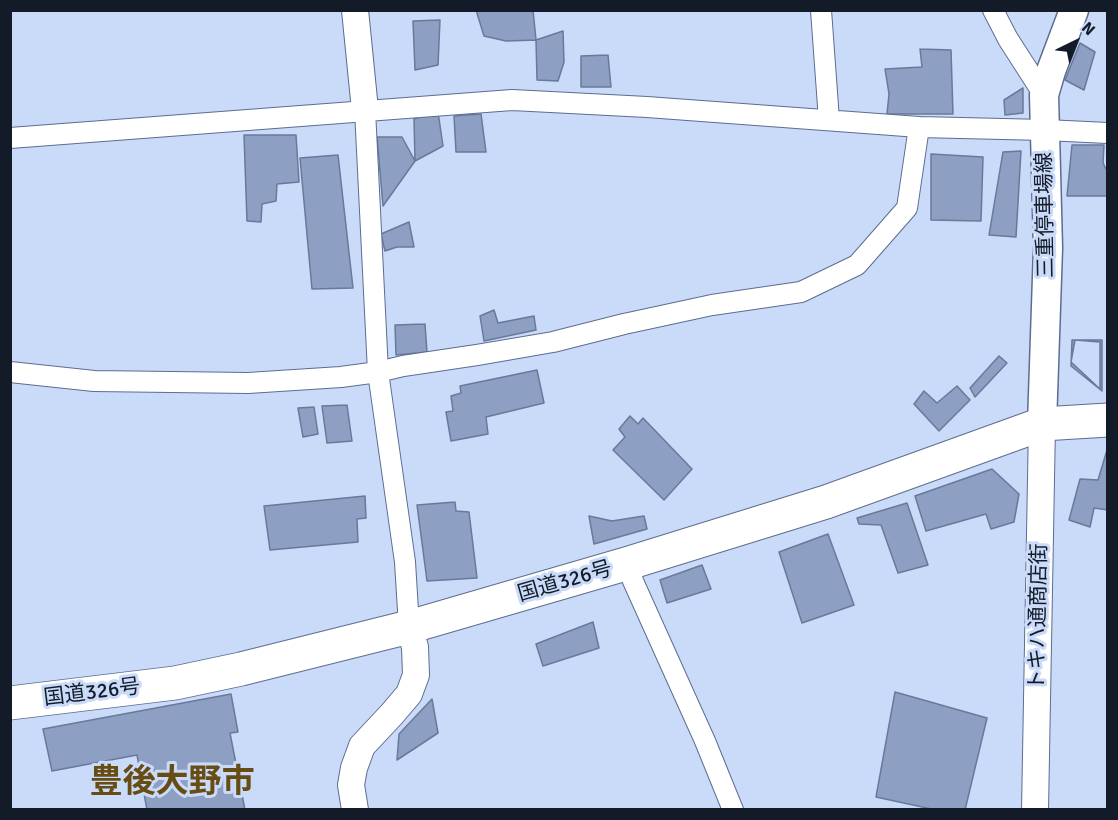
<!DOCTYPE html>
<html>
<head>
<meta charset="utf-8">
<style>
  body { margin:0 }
  #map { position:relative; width:1118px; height:820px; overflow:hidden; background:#cadaf9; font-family:Signika,sans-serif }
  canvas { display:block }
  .frame { position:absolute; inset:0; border:12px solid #131a28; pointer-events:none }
  .north { position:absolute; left:1046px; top:12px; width:60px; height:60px; -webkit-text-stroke:4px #cadaf9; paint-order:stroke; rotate:43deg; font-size:16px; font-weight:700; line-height:24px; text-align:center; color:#131a28 }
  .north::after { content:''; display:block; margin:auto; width:21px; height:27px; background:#131a28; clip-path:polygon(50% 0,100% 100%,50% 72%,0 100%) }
</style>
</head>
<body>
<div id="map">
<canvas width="1118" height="820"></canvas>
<div class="frame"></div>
<div class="north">N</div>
</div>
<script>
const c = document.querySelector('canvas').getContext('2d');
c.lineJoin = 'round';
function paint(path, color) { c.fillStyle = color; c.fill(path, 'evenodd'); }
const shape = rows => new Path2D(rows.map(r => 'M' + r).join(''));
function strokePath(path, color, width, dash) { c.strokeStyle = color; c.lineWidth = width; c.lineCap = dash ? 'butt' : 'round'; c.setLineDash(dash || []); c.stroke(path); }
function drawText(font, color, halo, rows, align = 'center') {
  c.font = font + ' Signika,"Noto Sans JP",sans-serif'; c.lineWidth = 6; c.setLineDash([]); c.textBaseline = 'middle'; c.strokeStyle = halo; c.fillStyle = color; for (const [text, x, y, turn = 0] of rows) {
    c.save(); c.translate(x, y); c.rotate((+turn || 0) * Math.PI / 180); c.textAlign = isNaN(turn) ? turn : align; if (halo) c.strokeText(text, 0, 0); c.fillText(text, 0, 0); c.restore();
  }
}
const building = shape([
  [476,10,533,10,536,40,506,41,484,36,476,10],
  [440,20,438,65,415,70,413,21,440,20],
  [563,31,564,62,558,81,537,80,536,40,563,31],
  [1080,43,1095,52,1084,90,1065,80,1080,43],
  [920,49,951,50,953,114,887,114,889,94,885,69,922,67,920,49],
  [608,55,611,87,581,87,581,56,608,55],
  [1023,88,1023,113,1005,115,1004,100,1023,88],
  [438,112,443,146,415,161,414,119,438,112],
  [481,114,486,152,456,152,454,116,481,114],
  [244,135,296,135,299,182,277,184,276,201,262,204,261,222,247,221,244,135],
  [377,137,402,137,415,161,383,206,377,137],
  [1072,145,1104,145,1103,163,1108,173,1108,196,1067,196,1072,145],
  [1021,151,1016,237,989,235,1003,152,1021,151],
  [931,154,983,157,981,221,931,220,931,154],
  [338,155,353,288,312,289,300,158,338,155],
  [409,222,414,247,397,247,385,251,381,234,409,222],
  [494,310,498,323,534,316,536,330,484,341,480,316,494,310],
  [425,324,427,352,396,355,395,325,425,324],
  [1072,340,1102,340,1102,391,1071,366,1072,340],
  [1075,340,1100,342,1100,389,1071,362,1075,340],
  [999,356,1007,363,975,397,970,388,999,356],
  [537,370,544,403,486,417,488,434,451,441,446,412,453,411,451,396,461,393,460,386,537,370],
  [957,386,970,400,939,431,914,404,924,391,937,403,957,386],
  [347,405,352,441,327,443,322,406,347,405],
  [314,407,318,434,303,437,298,408,314,407],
  [630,416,638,424,643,418,692,469,664,500,613,450,625,437,619,429,630,416],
  [1107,450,1108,510,1094,508,1090,527,1069,520,1080,479,1098,480,1107,450],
  [992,469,1019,494,1014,522,991,529,986,514,926,531,915,496,992,469],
  [365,496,366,518,357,519,358,542,270,550,264,506,365,496],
  [455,502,456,511,469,512,477,578,427,581,417,505,455,502],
  [907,503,928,565,898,573,881,525,859,524,857,518,907,503],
  [589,516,612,521,644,516,647,529,594,544,589,516],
  [828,534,854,605,802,623,779,552,828,534],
  [702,565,711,589,667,603,660,580,702,565],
  [593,622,599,648,543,666,536,644,593,622],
  [895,692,987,718,965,810,936,810,876,797,895,692],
  [231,694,238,732,230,733,245,810,147,810,137,755,52,771,43,729,231,694],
  [432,699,438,733,397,760,399,734,432,699]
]);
paint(building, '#8d9fc3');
strokePath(building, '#68799b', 1.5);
const minor = shape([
  [821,10,829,120],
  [993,10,1008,39,1044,95],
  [365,110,378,372,405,562,409,627],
  [10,138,512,100,647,107,919,127,1045,130,1108,133],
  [10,372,94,381,248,383,341,377,378,372,403,366,477,355,553,342,624,324,712,305,801,292,857,265,907,208,919,127],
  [629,563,633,581,705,741,733,810]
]);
const tertiary = shape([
  [355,10,365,110],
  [355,810,351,785,354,768,362,746,392,714,409,694,416,675,415,647,409,627],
  [1035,810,1042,424]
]);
const secondary = shape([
  [1042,424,1048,248,1044,95,1051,71,1074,10]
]);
const trunk = shape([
  [10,703,175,683,241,669,409,627,629,563,826,502,1042,424,1108,420]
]);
strokePath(minor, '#5c6d8f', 22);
strokePath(tertiary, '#5c6d8f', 28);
strokePath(secondary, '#5c6d8f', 31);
strokePath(trunk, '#5c6d8f', 35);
strokePath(minor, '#fff', 20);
strokePath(tertiary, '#fff', 26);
strokePath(secondary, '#fff', 28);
strokePath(trunk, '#fff', 33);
drawText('21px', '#131a28', '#cadaf9', [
  ["三重停車場線",1046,215,-91],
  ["国道326号",565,582,-16],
  ["トキハ通商店街",1039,617,-89],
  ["国道326号",92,693,-7]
]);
drawText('bold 33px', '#674d13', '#cadaf9', [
  ["豊後大野市",172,783]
]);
</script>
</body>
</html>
